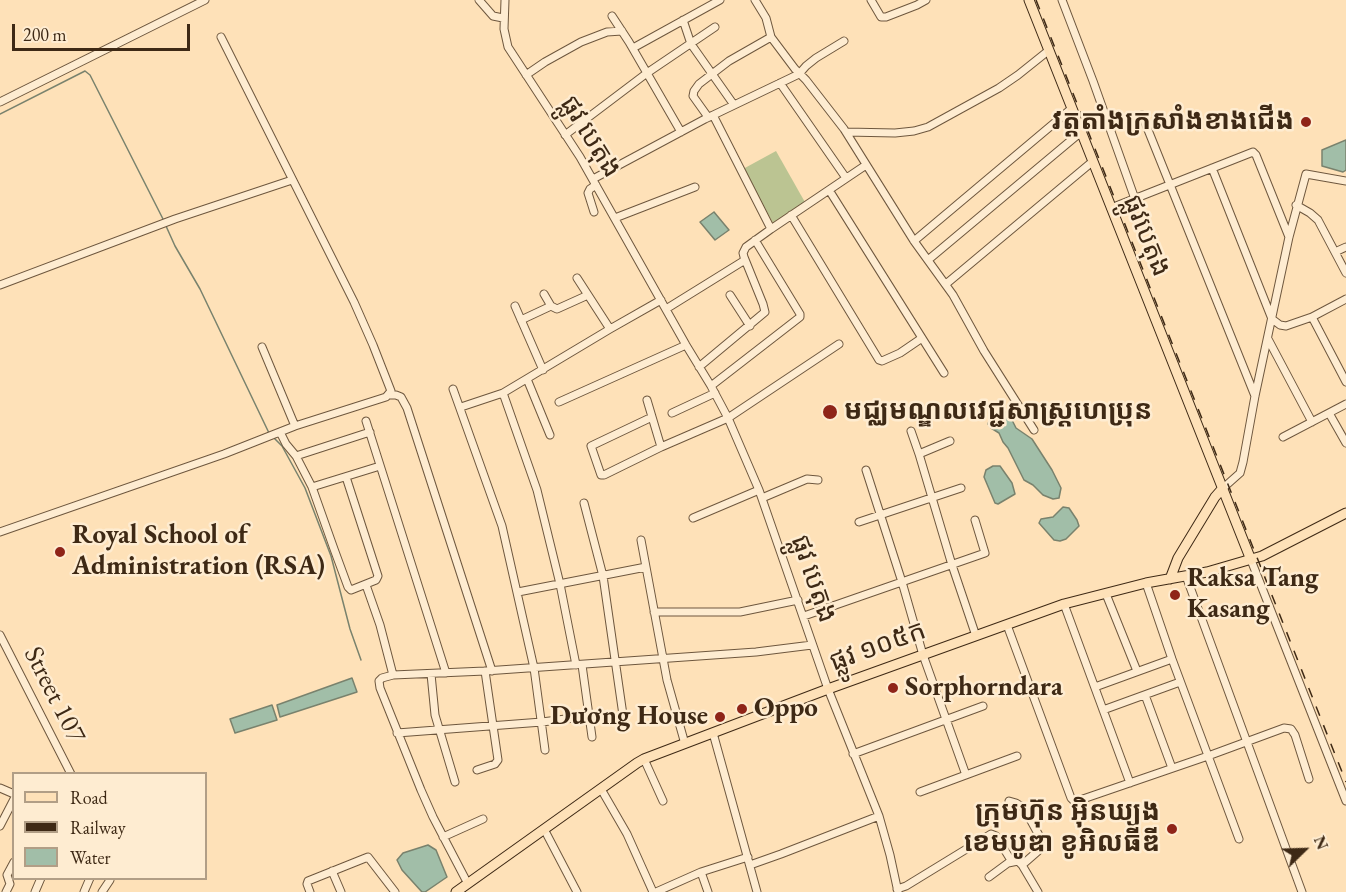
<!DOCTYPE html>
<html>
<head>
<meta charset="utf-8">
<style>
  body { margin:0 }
  #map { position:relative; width:1346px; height:892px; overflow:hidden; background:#fee1b8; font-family:"EB Garamond",serif }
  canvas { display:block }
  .legend { position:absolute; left:12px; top:772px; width:195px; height:108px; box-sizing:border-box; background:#feecd1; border:2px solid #b19e86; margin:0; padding:8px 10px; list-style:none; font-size:18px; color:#3e2915 }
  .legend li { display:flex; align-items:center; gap:12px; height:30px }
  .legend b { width:30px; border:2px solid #b19e86 }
  .north { position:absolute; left:1274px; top:820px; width:60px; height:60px; -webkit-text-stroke:4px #feecd1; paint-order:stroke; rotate:67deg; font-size:16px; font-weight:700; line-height:24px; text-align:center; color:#3e2915 }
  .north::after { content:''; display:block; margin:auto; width:21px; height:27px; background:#3e2915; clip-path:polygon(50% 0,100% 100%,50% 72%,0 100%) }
  .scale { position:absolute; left:12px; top:24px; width:178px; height:27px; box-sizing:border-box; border:3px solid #3e2915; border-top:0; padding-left:8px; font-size:18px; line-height:21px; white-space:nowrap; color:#3e2915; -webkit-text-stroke:4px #feecd1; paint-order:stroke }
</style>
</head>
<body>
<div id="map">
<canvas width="1346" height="892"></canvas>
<ul class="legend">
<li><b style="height:8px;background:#fee1b8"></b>Road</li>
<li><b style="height:8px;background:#3e2915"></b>Railway</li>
<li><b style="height:16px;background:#a1bea8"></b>Water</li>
</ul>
<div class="north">N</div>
<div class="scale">200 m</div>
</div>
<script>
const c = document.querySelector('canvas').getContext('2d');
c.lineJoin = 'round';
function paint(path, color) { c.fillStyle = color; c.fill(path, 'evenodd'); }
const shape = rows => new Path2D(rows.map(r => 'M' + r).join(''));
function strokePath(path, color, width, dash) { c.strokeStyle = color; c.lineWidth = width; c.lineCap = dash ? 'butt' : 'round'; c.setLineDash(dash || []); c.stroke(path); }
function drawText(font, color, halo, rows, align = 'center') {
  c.font = font + ' "EB Garamond","Noto Sans Khmer",serif'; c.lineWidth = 5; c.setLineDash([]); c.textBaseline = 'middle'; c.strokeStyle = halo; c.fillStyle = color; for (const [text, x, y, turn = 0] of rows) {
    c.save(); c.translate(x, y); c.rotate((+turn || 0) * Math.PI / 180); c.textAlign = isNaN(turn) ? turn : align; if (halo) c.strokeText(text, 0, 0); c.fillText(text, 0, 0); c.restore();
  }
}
paint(shape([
  [776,151,806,204,773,223,743,169]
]), '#bbc492');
const water = shape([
  [1346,140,1346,170,1343,172,1322,166,1322,150,1346,140],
  [714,212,729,230,715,240,700,222,714,212],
  [1006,412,1011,418,1016,428,1032,439,1052,470,1061,488,1059,498,1053,499,1043,495,1033,485,1024,480,1008,448,1003,442,999,433,991,428,988,424,991,416,996,413,1006,412],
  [993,466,1000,466,1012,483,1015,494,998,504,995,503,984,477,986,470,993,466],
  [1063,507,1069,508,1077,520,1079,526,1066,539,1060,541,1054,540,1039,523,1041,519,1053,517,1063,507],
  [352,678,357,692,280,717,277,705,352,678],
  [272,705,277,720,235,733,230,719,272,705],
  [428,845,436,850,447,877,425,892,422,892,402,870,397,860,403,853,428,845]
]);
paint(water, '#a1bea8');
strokePath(water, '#79826d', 1.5);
strokePath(shape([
  [0,114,85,71,90,75,164,221],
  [166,226,175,246,200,289,269,433],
  [273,437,282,446,305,488,331,556,350,629,361,660]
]), '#79826d', 1.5);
const minor = shape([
  [479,0,493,16,503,18],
  [505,0,504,29,508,47,580,157,686,345,711,386,728,418,759,490,828,689,879,816,890,855,898,892],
  [755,0,766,18,771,37,795,69,806,80,844,129,914,241,953,295,984,351,1034,430],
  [871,0,881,17,886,17,917,5,926,0],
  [1062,0,1093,81,1135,199],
  [612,16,629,42,681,132],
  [683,20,691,44,734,105],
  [633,48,720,0],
  [526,75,545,62,581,42,607,32,622,31],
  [780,83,846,178],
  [0,102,205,0],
  [713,115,771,229],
  [1142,115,1255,396],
  [708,117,693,96,694,91,699,84,729,61,771,37],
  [846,132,895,133,914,131,928,127,999,88,1018,75,1048,51],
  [565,135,647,73,715,27],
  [1212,168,1272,319,1280,325,1286,326,1312,317,1346,299],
  [593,179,705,119,799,74,806,66,816,58,844,41],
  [829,190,944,373],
  [1296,205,1310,213,1318,220,1346,273],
  [1111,208,1253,152,1256,155,1289,237],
  [594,212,588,193,590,189,596,185],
  [791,215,879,360,882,361,900,353,922,338],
  [615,218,695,187],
  [914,241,1071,109],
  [1335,252,1346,247],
  [928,260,1081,132],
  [577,278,610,329],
  [946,284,1092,162],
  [0,285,175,219,292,180],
  [544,294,551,306,557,309,588,295],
  [730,295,750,326],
  [515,306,543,370],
  [666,309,745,260],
  [1312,317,1346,382],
  [521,320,551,306],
  [1268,339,1312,422],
  [262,347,295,426],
  [699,367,765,312,763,304,744,257,743,253,746,247,771,229,866,165],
  [527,379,550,435],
  [711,386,800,317,800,314,755,240],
  [453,389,502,526,534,668,545,750],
  [503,393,537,490,560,584,576,665],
  [389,395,396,395,401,397,407,408,492,671],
  [647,400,661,447],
  [559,402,686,345],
  [461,407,503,393,610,329,661,300],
  [672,413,715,393],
  [1329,413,1346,443],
  [652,417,591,446,601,475,604,475,661,447,728,418,839,344],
  [366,421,446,673],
  [911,431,919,454,952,565,976,636],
  [280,432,286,444,296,456,312,487,334,549,348,587,351,590,376,580,378,576,346,477],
  [1283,437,1346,404],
  [919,454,950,441],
  [296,456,370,432],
  [866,470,902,582,923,655,966,775],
  [312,487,380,466],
  [1222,489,1240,473,1243,462,1255,396,1289,237,1306,174,1346,181],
  [762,498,807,479,818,480],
  [584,503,603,576,623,715],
  [693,518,759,490],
  [859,522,961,488],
  [0,532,224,454,295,426,386,397,391,391,373,345,354,302,221,37],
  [641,540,667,680,685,744],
  [1251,560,1346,801],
  [1186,576,1302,892],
  [1146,583,1172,659,1239,839],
  [366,585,380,625,393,675],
  [518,592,646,567],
  [1106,594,1137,671],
  [1064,604,1130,783],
  [654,612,740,612,798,600],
  [804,616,985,553,975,520],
  [1007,625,1071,798,1074,801,1080,800,1208,756,1284,728,1291,729,1295,735,1309,779],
  [0,635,71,774],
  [582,665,592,737],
  [431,674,435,715,455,782],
  [1095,687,1172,659],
  [1145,695,1172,768],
  [1103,710,1180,682],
  [397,733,542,722,589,716],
  [713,733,757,892],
  [853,754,983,706],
  [644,759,663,801],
  [477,770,495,764,498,760,485,671],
  [0,788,14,794],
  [601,789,627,834,653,892],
  [920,792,1017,756],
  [1009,801,1016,803,1024,808,1041,839,1038,851,1022,865],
  [0,826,14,799],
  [544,829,577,892],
  [443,837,483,819],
  [750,865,781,854,879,816],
  [332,871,341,892],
  [701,872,708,892],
  [989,877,1008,863,1018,861,1022,865,1038,892],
  [468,884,433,817,421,790,380,688,379,681,382,678,393,675,485,671,756,652,812,645],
  [897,889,906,886,991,834,996,836,1012,862],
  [6,892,10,884,7,875,14,862],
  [35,892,41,878],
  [84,892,90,878],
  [102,892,110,880],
  [310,892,307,884,308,881,368,857,395,892],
  [656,892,701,872,748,857]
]);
const major = shape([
  [1029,0,1251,560],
  [1170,579,1178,558,1215,497,1222,489],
  [456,892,637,763,644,759,828,689,1064,604,1146,583,1207,572,1262,556,1346,513]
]);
strokePath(minor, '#6e573e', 9);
strokePath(major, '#3e2915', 11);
strokePath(minor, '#feecd1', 7);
strokePath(major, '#fee1b8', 9);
strokePath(shape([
  [1036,0,1346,782]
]), '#3e2915', 1.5, [10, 10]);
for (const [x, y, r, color] of [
  [1306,122,6,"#8f2418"],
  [830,412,8,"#8f2418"],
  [60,552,6,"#8f2418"],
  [1175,595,6,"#8f2418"],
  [893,688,6,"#8f2418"],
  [742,709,6,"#8f2418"],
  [720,717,6,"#8f2418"],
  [1172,829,6,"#8f2418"]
]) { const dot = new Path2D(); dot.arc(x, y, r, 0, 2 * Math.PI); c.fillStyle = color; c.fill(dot); strokePath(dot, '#feecd1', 2); }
drawText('bold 27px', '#3e2915', '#feecd1', [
  ["វត្តតាំងក្រសាំងខាងជើង",1294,122,"right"],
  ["មជ្ឈមណ្ឌលវេជ្ជសាស្ត្រហេប្រុន",844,412],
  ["Royal School of",72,536],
  ["Administration (RSA)",72,567],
  ["Raksa Tang",1187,579],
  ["Kasang",1187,610],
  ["Sorphorndara",905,688],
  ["Oppo",754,709],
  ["Dương House",708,717,"right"],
  ["ក្រុមហ៊ុន អ៊ិនឃ្យុង",1160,813,"right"],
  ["ខេមបូឌា ខូអិលធីឌី",1160,844,"right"]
], 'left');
drawText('27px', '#3e2915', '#feecd1', [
  ["ផ្លូវ បេតុង",590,137,58],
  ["ផ្លូវបេតុង",1146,236,68],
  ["ផ្លូវ បេតុង",813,579,71],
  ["ផ្លូវ ១០៥ក",878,647,-20],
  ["Street 107",54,695,63]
]);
</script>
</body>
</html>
